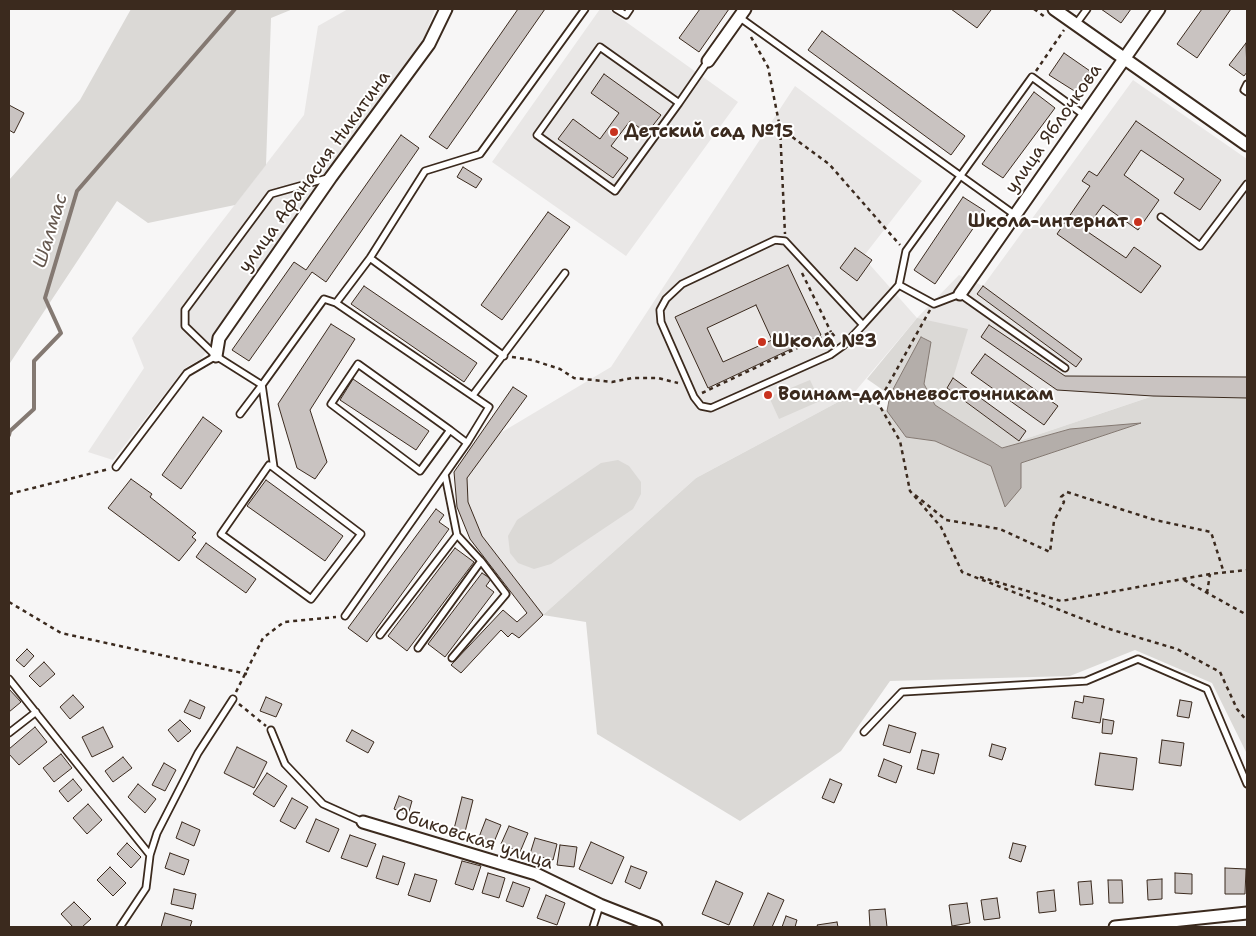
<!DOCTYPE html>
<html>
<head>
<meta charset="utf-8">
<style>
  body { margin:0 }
  #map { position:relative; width:1256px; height:936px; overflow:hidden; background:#f7f6f6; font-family:"Shantell Sans",sans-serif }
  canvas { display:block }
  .frame { position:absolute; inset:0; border:10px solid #3b2a1e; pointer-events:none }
</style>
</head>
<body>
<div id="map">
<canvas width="1256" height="936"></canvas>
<div class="frame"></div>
</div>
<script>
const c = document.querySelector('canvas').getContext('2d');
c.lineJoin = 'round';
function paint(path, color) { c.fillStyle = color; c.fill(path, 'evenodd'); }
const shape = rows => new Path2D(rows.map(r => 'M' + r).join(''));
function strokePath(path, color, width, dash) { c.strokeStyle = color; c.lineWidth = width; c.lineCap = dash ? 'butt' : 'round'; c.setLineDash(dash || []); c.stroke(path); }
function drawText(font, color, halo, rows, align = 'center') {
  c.font = font + ' "Shantell Sans",sans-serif'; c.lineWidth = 4; c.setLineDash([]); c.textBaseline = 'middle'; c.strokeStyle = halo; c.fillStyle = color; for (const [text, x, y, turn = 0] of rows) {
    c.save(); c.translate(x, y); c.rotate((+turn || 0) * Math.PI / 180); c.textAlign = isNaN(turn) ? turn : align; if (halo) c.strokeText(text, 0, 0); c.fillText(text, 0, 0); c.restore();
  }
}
paint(shape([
  [348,9,435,9,424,39,201,359,185,368,113,460,88,452,144,368,132,338,304,115,318,26],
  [600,9,608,9,738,102,626,256,492,162],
  [1133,80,1247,159,1247,398,1153,396,1019,441,947,388,953,378,917,318,853,394,696,478,543,615,482,536,468,502,467,478,497,435,611,367,795,86,922,181,863,257,917,318,959,275,983,286]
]), '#e9e7e6');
paint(shape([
  [131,9,293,9,271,18,266,165,235,205,148,223,117,201,10,363,9,180,80,100],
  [917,318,968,329,953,378,947,389,1019,441,1153,396,1247,398,1247,754,1212,683,1135,650,1070,676,890,681,841,751,740,821,597,734,586,622,543,615,696,478,853,394,887,411,906,437,935,441,991,466,1021,488,1021,463,1138,424,1070,429,1002,448,935,405,924,384,930,342,922,337,890,395,867,379],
  [810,380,820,401,779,419,769,397],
  [618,460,629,466,641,482,641,494,633,509,551,564,534,569,518,563,510,553,508,536,517,520,601,463]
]), '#dbd9d6');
const water = shape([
  [921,337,931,342,924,384,935,405,1002,448,1070,429,1141,423,1021,463,1021,488,1005,507,991,466,935,441,906,437,887,411,890,395,921,337]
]);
paint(water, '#b4aeaa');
strokePath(water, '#847972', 1);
strokePath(shape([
  [9,435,10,431,34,409,34,361,61,333,45,298,77,191,235,9]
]), '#847972', 4);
const building = shape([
  [518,9,545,9,447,149,429,137,518,9],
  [700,9,729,9,699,52,679,38,700,9],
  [951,9,990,9,991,10,977,28,951,9],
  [1101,9,1131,9,1121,23,1101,9],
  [1202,9,1231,9,1197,58,1177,44,1202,9],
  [822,31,965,136,951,155,808,50,822,31],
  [1246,43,1247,72,1244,76,1229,65,1246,43],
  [1064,53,1090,71,1076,92,1049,75,1064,53],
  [604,74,661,115,647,133,630,121,611,146,628,158,613,178,558,139,573,119,600,139,619,113,591,93,604,74],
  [1034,92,1055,108,1003,178,982,164,1034,92],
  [9,105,24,113,14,133,9,130,9,105],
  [1136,121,1221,180,1200,210,1174,193,1184,179,1141,150,1124,175,1159,200,1138,230,1103,205,1085,230,1126,258,1134,247,1161,266,1141,293,1057,234,1090,186,1082,181,1089,171,1097,176,1136,121],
  [401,135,419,148,326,282,312,272,249,361,232,350,294,262,306,270,401,135],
  [463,167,482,179,476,188,457,177,463,167],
  [963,197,985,211,935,284,914,270,963,197],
  [548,212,570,227,502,320,481,305,548,212],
  [855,248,872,260,857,281,840,268,855,248],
  [788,265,821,335,708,388,675,317,788,265],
  [756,305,772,340,723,362,707,328,756,305],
  [364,286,477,363,464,382,351,304,364,286],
  [983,286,1082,359,1076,367,977,294,983,286],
  [331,324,355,339,310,410,327,462,315,479,297,468,278,404,331,324],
  [989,325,1065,376,1247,377,1247,398,1153,396,1057,390,981,337,989,325],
  [985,354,1058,406,1044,425,971,373,985,354],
  [953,378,1026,431,1019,441,947,388,953,378],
  [353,379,429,431,416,450,340,400,353,379],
  [513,387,527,396,467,478,468,502,482,536,543,615,519,638,512,633,508,637,501,630,461,673,451,665,503,610,517,622,527,613,470,539,457,507,454,472,513,387],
  [203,417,222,431,181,489,162,475,203,417],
  [131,479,152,494,150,497,196,533,192,537,196,540,179,561,108,508,131,479],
  [266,480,343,536,325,561,247,506,266,480],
  [436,509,444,515,439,522,449,529,367,642,348,628,436,509],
  [206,543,256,579,246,593,196,557,206,543],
  [455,548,474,562,407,651,388,636,455,548],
  [482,573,491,579,486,586,494,592,445,657,428,644,482,573],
  [27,649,34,656,24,667,16,660,27,649],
  [44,662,55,674,40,687,29,676,44,662],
  [9,689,21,702,9,712,9,689],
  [73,695,84,707,70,719,60,707,73,695],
  [1084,696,1104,699,1100,723,1072,718,1075,701,1083,703,1084,696],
  [266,697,282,704,276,717,260,711,266,697],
  [190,700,205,707,200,719,184,712,190,700],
  [1180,700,1192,702,1189,718,1177,716,1180,700],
  [1103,719,1114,721,1112,734,1102,733,1103,719],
  [180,720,191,731,178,742,168,730,180,720],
  [889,725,916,733,910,753,883,745,889,725],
  [35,727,47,742,19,765,9,754,9,749,35,727],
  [103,727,113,747,92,757,82,737,103,727],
  [352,730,374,742,368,753,346,741,352,730],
  [1162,740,1184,743,1181,766,1159,763,1162,740],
  [992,744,1006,748,1002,760,989,756,992,744],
  [237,747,267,762,254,788,224,773,237,747],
  [922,750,939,754,934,774,917,769,922,750],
  [1100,753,1137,758,1133,790,1095,785,1100,753],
  [61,754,72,768,54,782,43,768,61,754],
  [123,757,132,768,113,782,105,771,123,757],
  [884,759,902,766,896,783,878,776,884,759],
  [164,763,176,770,165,791,152,785,164,763],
  [267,773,287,786,274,807,253,794,267,773],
  [73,779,82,790,68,802,59,791,73,779],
  [830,779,842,784,834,803,822,798,830,779],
  [138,784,156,799,145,813,128,797,138,784],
  [399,796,412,801,408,815,394,809,399,796],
  [462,797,473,800,465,832,454,829,462,797],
  [292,798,308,807,295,829,280,821,292,798],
  [88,804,102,820,87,834,73,818,88,804],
  [316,819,339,829,329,852,306,842,316,819],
  [486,819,501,825,494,842,479,837,486,819],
  [182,822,200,830,194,846,176,838,182,822],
  [509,826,528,833,520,852,501,844,509,826],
  [350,835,376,844,367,867,341,858,350,835],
  [535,838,557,844,553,860,530,854,535,838],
  [591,842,624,857,612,884,579,869,591,842],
  [127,843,141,857,131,868,117,854,127,843],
  [1013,843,1026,846,1021,862,1009,858,1013,843],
  [560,845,577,847,574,867,557,865,560,845],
  [170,853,189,860,184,875,165,868,170,853],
  [383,856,405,863,398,885,376,878,383,856],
  [462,861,481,866,473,890,455,884,462,861],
  [631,866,647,872,640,889,625,882,631,866],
  [110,867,126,883,113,896,97,880,110,867],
  [1225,868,1246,869,1245,894,1225,894,1225,868],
  [488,873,505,878,499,898,482,893,488,873],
  [1175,873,1192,874,1192,894,1175,893,1175,873],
  [415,874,437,880,430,902,408,895,415,874],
  [1162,879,1162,899,1148,900,1147,880,1162,879],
  [1108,880,1122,880,1123,903,1109,903,1108,880],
  [716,881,743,893,729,925,702,914,716,881],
  [1091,881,1093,904,1080,905,1078,882,1091,881],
  [513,882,530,888,523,907,506,901,513,882],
  [174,889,196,894,193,909,171,904,174,889],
  [1054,890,1056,911,1039,913,1037,892,1054,890],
  [768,893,784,900,772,927,753,927,768,893],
  [546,895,565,903,557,925,537,918,546,895],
  [997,898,1000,918,984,920,981,900,997,898],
  [74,902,91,919,82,927,73,927,61,914,74,902],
  [967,903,970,923,952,926,949,905,967,903],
  [885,909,887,927,870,927,869,910,885,909],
  [165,913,192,921,190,927,161,927,165,913],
  [786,916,797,920,795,927,782,927,786,916],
  [837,922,838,927,818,927,817,925,837,922]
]);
paint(building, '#c9c3c1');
strokePath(building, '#3b2a1e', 1);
const lane = shape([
  [616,9,626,15,630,9],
  [739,17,1015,215],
  [1076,24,1087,9],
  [1247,84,1244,90,1247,92],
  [679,103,600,47,537,135,615,191,679,103,708,61],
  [328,178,271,194,185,310,185,326,216,356,262,385,324,299,336,303,370,258,425,171,480,154,585,9],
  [1161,217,1200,246,1247,184],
  [370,258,504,356],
  [899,285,906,251,1032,77,1084,115],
  [336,303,489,407,467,443,345,616],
  [863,325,844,345,830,355,711,408,701,406,694,397,661,322,660,310,666,299,682,284,775,240,785,241,863,325,899,285,934,304,960,294,1065,368],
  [262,385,274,468,361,534,311,599,221,534,269,465,274,468],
  [473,395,565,273],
  [240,414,262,385],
  [450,430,420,471,331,404,358,364,450,430,467,443],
  [116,467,187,373,216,356],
  [380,635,457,535,445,475],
  [418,648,481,561,457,535],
  [452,658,506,594,481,561],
  [9,679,150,855],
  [271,730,285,764,323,804,363,822],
  [864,732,902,692,1086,681,1138,659,1207,689,1247,784],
  [9,733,36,712],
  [120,927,146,888,150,855,157,833,198,753,233,699],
  [593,927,600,905]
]);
const street = shape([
  [1054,9,1247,145],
  [708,61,745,9],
  [960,294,1159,9],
  [216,356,219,338,331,177,429,44,446,9],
  [363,822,536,874,600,905,656,927],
  [1115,927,1247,913]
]);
strokePath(lane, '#3b2a1e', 9);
strokePath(street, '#3b2a1e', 15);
strokePath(shape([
  [1034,9,1045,17],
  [751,37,768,67,780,128,829,164,900,245],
  [1036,71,1064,30],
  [780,128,785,234],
  [802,273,831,332],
  [930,310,878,403,900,441,910,491,941,527,962,572,1106,628,1177,649,1220,672,1237,709,1247,721],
  [512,357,532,360,560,369,574,378,612,382,632,378,658,378,678,383],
  [702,393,831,332,837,339],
  [9,494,109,469],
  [915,495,946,520,1000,529,1050,552,1054,521,1064,502,1061,497,1067,492,1155,520,1211,532,1224,573],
  [980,577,1061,601,1210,574,1247,570],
  [1184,580,1247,615],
  [1207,593,1210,574],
  [9,602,61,633,247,674],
  [236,692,263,638,284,622,336,617],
  [239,704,266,726]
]), '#3b2a1e', 2.5, [4, 4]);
strokePath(lane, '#fff', 5.5);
strokePath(street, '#fff', 11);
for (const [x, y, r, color] of [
  [614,132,5,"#c8321e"],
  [1138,222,5,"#c8321e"],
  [762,342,5,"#c8321e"],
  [768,395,5,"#c8321e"]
]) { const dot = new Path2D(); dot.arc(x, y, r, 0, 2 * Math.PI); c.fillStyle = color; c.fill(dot); strokePath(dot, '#fff', 2); }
drawText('18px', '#3b2a1e', '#fff', [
  ["улица Яблочкова",1054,129,-55],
  ["улица Афанасия Никитина",315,172,-54],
  ["Обиковская улица",474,839,18]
]);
drawText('bold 18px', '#3b2a1e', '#fff', [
  ["Детский сад №15",624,132],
  ["Школа-интернат",1128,222,"right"],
  ["Школа №3",772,342],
  ["Воинам-дальневосточникам",778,395]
], 'left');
drawText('italic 19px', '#65584f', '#fff', [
  ["Шалмас",51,231,-73]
]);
</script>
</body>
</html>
